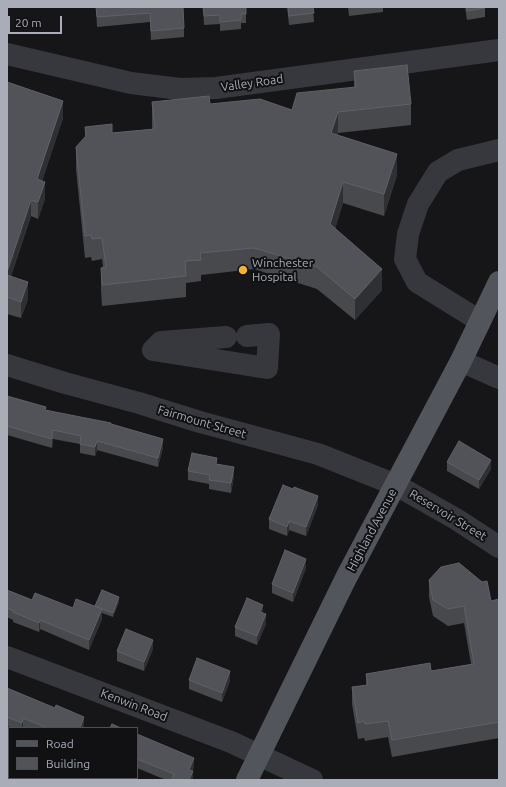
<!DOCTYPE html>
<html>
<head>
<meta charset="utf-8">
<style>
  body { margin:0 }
  #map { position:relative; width:506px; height:787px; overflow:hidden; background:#161618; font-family:Ubuntu,sans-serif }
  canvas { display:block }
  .frame { position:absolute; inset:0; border:8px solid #a8adb8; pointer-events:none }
  .legend { position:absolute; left:8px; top:727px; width:130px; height:52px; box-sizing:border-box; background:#111113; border:1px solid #4d4f55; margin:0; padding:5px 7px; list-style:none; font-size:12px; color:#a8adb8 }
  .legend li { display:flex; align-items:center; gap:8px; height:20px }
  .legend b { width:20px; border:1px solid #4d4f55 }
  .scale { position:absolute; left:8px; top:16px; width:54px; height:18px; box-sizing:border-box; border:2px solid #a8adb8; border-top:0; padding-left:5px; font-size:12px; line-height:14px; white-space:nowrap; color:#a8adb8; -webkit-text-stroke:3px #111113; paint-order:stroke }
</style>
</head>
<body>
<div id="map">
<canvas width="506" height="787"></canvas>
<div class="frame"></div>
<ul class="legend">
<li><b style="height:5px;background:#53555c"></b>Road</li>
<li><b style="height:11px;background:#525359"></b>Building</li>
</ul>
<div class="scale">20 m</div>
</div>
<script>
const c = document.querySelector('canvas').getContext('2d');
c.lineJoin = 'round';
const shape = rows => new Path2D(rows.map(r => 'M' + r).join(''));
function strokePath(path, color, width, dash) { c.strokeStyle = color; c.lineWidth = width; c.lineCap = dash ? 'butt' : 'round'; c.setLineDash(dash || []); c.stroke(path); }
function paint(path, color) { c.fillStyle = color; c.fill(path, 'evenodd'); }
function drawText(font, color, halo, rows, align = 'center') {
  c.font = font + ' Ubuntu,sans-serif'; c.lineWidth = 4; c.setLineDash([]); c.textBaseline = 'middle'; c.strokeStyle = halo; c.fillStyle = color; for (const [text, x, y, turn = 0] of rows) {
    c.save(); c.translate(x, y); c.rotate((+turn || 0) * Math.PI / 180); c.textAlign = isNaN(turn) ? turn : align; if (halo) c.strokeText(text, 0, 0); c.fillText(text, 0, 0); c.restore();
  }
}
strokePath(shape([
  [7,54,131,83,180,89,216,88,499,50],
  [480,321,417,282,405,259,408,234,418,204,438,172,458,160,499,150],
  [226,337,161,342,153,350,267,368,269,334,247,336],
  [461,361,499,378],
  [7,365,65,383,139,403,200,422,318,454,396,485,456,519,499,547],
  [7,657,231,742,312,780]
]), '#37383d', 22);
strokePath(shape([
  [247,780,346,578,461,361,499,282]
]), '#53555c', 22);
paint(shape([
  [96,7,169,7,184,28,184,37,151,40,150,22,97,27],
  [203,7,246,14,246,23,241,23,241,29,220,31,220,24,204,25],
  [287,7,313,7,314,22,289,25],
  [348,7,383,7,383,12,349,16],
  [465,7,485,7,485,17,467,20],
  [354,71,411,104,411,125,338,133,338,135,397,175,384,216,343,203,335,229,382,290,355,320,317,289,254,269,201,275,201,281,186,283,186,297,102,306,101,289,101,268,103,267,102,259,92,261,91,257,85,258,76,169,76,147,85,137,85,127,112,133,152,129,152,102,210,104,292,110,354,87],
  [7,82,63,118,42,181,45,199,38,219,31,216,11,276,28,299,21,318,7,314],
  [7,396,46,411,111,424,163,448,158,467,97,450,95,456,80,453,80,444,53,439,52,448,7,435],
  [447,462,491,469,479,489,447,471],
  [217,464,234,476,231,493,209,489,209,484,188,480,188,471],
  [318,505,306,536,289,530,287,536,269,529,269,519],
  [306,568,293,602,272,593,272,584],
  [429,580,491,601,499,599,499,738,392,757,388,737,365,741,364,738,358,739,352,704,352,687,366,685,366,674,431,671,471,664,464,623,448,626,433,616,429,597],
  [7,590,32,600,73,608,95,607,95,606,119,602,113,617,102,613,102,619,89,650,40,629,39,632,13,622,13,620,7,617],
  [263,614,266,624,257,645,235,636,235,627],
  [153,649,144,671,117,661,117,651],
  [189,680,230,681,222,702,189,689],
  [7,688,84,726,83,728,12,728,7,726],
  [137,734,194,767,192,771,193,780,166,780,137,768],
  [79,778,87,778,86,780,83,780]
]), '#47494d');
paint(shape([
  [63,101,63,118,37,196,37,179],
  [338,112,338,133,331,155,331,133],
  [397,154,397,175,384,216,384,194],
  [45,182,45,199,38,219,38,202],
  [343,182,343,203,330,246,330,224],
  [31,200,31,216,7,288,7,272],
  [382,269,382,290,355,320,355,299],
  [28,282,28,299,21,318,21,302],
  [53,430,53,439,52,448,52,439],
  [163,439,163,448,158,467,158,458],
  [97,441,97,450,95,456,95,447],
  [491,460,491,469,479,489,479,480],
  [234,467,234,476,231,493,231,483],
  [318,496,318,505,306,536,306,527],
  [289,521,289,530,287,536,287,527],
  [306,559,306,568,293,602,293,593],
  [119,597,119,602,113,617,113,613],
  [263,605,263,614,260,612],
  [102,609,102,619,89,650,89,640],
  [266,614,266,624,257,645,257,636],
  [40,620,40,629,39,632,39,623],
  [153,640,153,649,144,671,144,662],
  [230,671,230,681,222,702,222,693],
  [84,717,84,726,83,728,80,728],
  [23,718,23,728,22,728,22,723],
  [194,758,194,767,189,779,189,770],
  [193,771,193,780,189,780]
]), '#2f3033');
const building = shape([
  [96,7,183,7,184,28,151,31,150,13,97,17,96,7],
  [203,7,246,7,246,14,241,14,241,20,220,22,220,15,204,16,203,7],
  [288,7,313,7,314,13,289,16,288,7],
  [467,7,485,7,485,8,467,11,467,7],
  [407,65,411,104,338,112,331,133,397,154,384,194,343,182,330,224,382,269,355,299,317,267,254,248,200,253,201,260,185,261,186,276,102,285,101,268,106,267,102,238,92,239,91,235,85,236,76,147,86,136,85,127,112,124,112,133,155,129,152,102,209,96,210,104,260,99,292,110,297,93,356,87,354,71,407,65],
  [7,82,63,101,37,179,45,182,38,202,31,200,7,272,7,82],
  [7,275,28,282,21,302,7,297,7,275],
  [7,396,46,407,45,410,111,423,111,424,163,439,158,458,97,441,95,447,80,444,81,436,53,430,52,439,7,426,8,419,7,419,7,396],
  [459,441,491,460,479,480,447,462,459,441],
  [192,453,217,458,216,464,234,467,231,483,209,480,210,475,188,471,192,453],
  [283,485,293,489,294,487,318,496,306,527,289,521,287,527,269,519,283,485],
  [285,550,306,559,293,593,272,584,285,550],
  [459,563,482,582,487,581,491,601,499,599,499,722,392,740,388,721,365,724,364,721,358,723,352,687,368,685,366,674,430,663,431,671,474,664,464,606,448,609,433,600,429,580,441,567,459,563],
  [7,590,32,600,35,593,73,608,76,599,102,609,89,640,40,620,39,623,13,612,14,611,7,608,7,590],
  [102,590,119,597,113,613,95,606,102,590],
  [247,598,263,605,260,612,266,614,257,636,235,627,247,598],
  [126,629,153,640,144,662,117,651,126,629],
  [197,658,230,671,222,693,189,680,197,658],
  [7,688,55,708,56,705,84,717,80,728,47,728,23,718,22,723,7,717,7,688],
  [112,724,121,728,110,728,112,724],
  [137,734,194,758,189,770,193,771,189,780,172,780,174,774,137,759,137,734]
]);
paint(building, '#525359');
strokePath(building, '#5f6168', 1);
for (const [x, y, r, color] of [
  [243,270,5,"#f2b134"]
]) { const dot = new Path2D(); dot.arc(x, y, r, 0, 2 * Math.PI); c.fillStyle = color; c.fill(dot); strokePath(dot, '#111113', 1.5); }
drawText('12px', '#a8adb8', '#111113', [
  ["Valley Road",252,83,-8],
  ["Fairmount Street",202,422,16],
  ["Reservoir Street",448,515,31],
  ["Highland Avenue",372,530,-62],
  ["Kenwin Road",134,705,21]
]);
drawText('12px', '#a8adb8', '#111113', [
  ["Winchester",252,263],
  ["Hospital",252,277]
], 'left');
</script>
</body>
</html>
